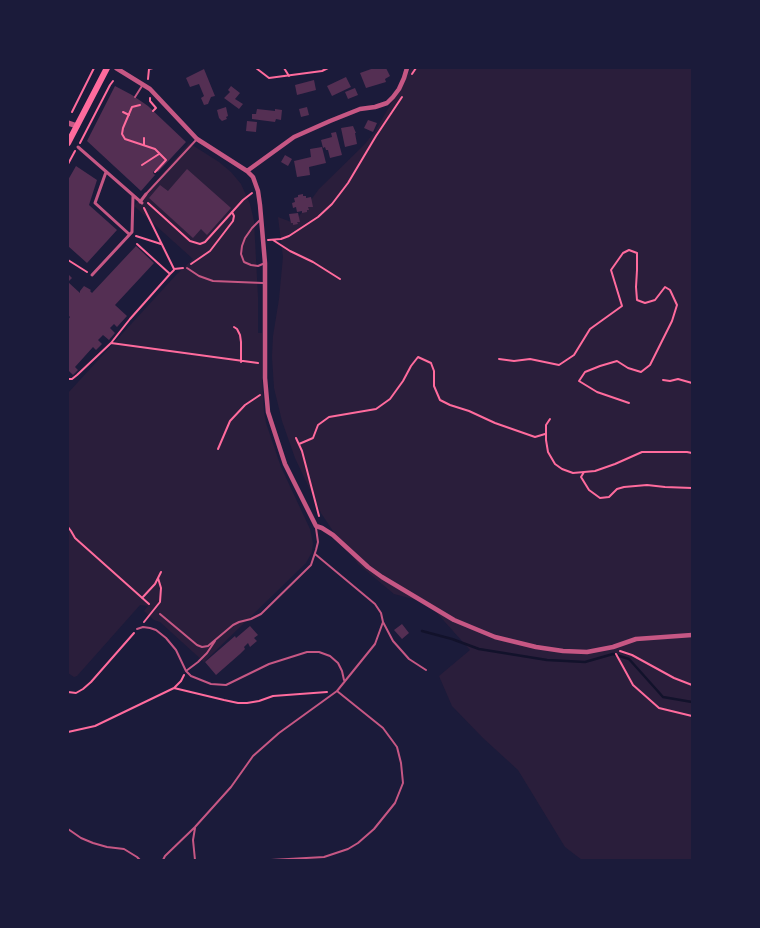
<!DOCTYPE html>
<html>
<head>
<meta charset="utf-8">
<style>
  body { margin:0 }
  #map { position:relative; width:760px; height:928px; overflow:hidden; background:#1b1b3a; font-family:"Open Sans",sans-serif }
  canvas { display:block }
  .frame { position:absolute; inset:0; border:69px solid #1b1b3a; pointer-events:none }
</style>
</head>
<body>
<div id="map">
<canvas width="760" height="928"></canvas>
<div class="frame"></div>
</div>
<script>
const c = document.querySelector('canvas').getContext('2d');
c.lineJoin = 'round';
function paint(path, color) { c.fillStyle = color; c.fill(path, 'evenodd'); }
const shape = rows => new Path2D(rows.map(r => 'M' + r).join(''));
function strokePath(path, color, width, dash) { c.strokeStyle = color; c.lineWidth = width; c.lineCap = dash ? 'butt' : 'round'; c.setLineDash(dash || []); c.stroke(path); }
paint(shape([
  [411,68,692,68,692,860,582,860,565,847,518,770,483,738,452,706,439,676,470,650,428,603,394,594,358,564,335,534,321,513,295,458,282,421,274,388,272,357,273,336,279,299,283,257,278,217,294,223,319,189,365,144,376,130],
  [189,143,219,162,231,172,241,184,250,204,254,221,258,297,258,333,262,333,262,378,264,412,266,423,281,467,310,529,313,543,312,552,306,563,204,662,160,622,154,620,144,611,148,606,140,605,77,676,74,677,68,673,68,393,176,275,193,259,134,206]
]), '#2a1e3b');
strokePath(shape([
  [422,631,452,639,479,649,547,660,585,662,613,654,629,659,663,697,692,702]
]), '#12122b', 2.5);
paint(shape([
  [374,68,386,68,390,76,385,79,386,82,366,88,360,73],
  [204,69,215,96,211,97,208,104,204,105,201,98,204,96,199,84,190,87,186,78],
  [346,77,351,87,332,96,327,86],
  [314,80,316,90,297,95,295,85],
  [115,86,132,95,148,106,186,142,158,172,155,170,154,171,153,173,155,175,141,191,87,141],
  [231,86,240,93,235,99,243,104,239,109,224,98,230,92,228,90],
  [355,88,358,95,348,99,345,92],
  [226,107,228,116,226,117,227,119,222,121,219,118,217,110],
  [307,107,309,115,301,117,299,109],
  [257,109,275,111,275,109,282,110,281,120,276,119,275,122,252,119,252,114,256,114],
  [368,120,377,123,373,132,364,128],
  [247,121,257,122,256,132,246,131],
  [353,126,356,133,355,133,357,144,345,147,341,128],
  [336,132,342,155,330,158,328,150,326,150,325,147,323,148,321,140,332,137,331,133],
  [322,147,326,163,309,167,310,175,297,177,294,161,311,157,310,149],
  [285,155,292,159,288,166,281,162],
  [76,166,97,180,89,205,117,230,87,263,68,246,68,180],
  [187,169,231,208,207,235,201,229,193,238,149,198,160,185,168,191],
  [303,194,303,196,306,196,306,198,311,197,313,207,308,207,309,210,307,210,307,212,302,213,302,211,297,212,296,207,293,208,292,203,295,202,294,198,298,197,298,195],
  [298,213,300,222,297,222,298,224,293,225,293,223,291,223,289,214],
  [136,246,154,263,115,305,127,316,117,327,114,324,110,328,115,333,109,340,103,335,98,340,102,344,96,350,93,347,75,367,78,370,73,375,68,370,68,320,70,317,68,315,68,274,72,278,68,282,80,293,80,291,84,286,91,290,90,291,92,293],
  [402,624,409,633,402,639,394,630],
  [250,626,258,635,254,638,257,641,250,647,248,643,244,647,245,649,240,654,216,675,205,662,235,636,236,638]
]), '#542f53');
strokePath(shape([
  [256,68,269,78,322,71,328,68],
  [284,68,289,76],
  [412,74,416,68],
  [148,79,149,69,153,68],
  [150,98,150,101,156,108,153,111],
  [140,105,132,107,123,128,122,134,125,139,155,149,166,160,155,172],
  [72,112,94,68],
  [123,112,129,115],
  [80,143,110,85,113,81],
  [144,145,144,138],
  [68,164,75,151],
  [142,165,159,154],
  [148,203,190,241,200,244,205,242,243,200,252,193],
  [144,208,174,269,183,268],
  [136,236,161,244],
  [268,240,281,239,289,236,318,217,332,204,348,183,376,136,402,97],
  [273,240,290,251,313,262,340,279],
  [137,244,170,274,174,270],
  [68,260,87,272],
  [191,264,210,251,233,221,234,216,232,212],
  [234,327,237,329,240,335,241,342,241,362],
  [111,343,130,319,170,274],
  [499,359,514,361,530,359,559,365,574,355,590,329,622,306,611,270,623,253,629,250,637,253,637,270,636,287,637,300,645,303,655,300,665,287,670,290,677,305,672,321,650,365,641,372,628,368,617,361,600,366,585,372,579,381,597,392,629,403],
  [68,379,72,379,77,375,111,343,258,363],
  [663,380,670,381,678,379,692,383],
  [550,419,546,425,546,440,548,452,555,464,562,469,573,473,584,472],
  [296,438,302,451,319,516],
  [299,444,313,438,318,425,329,417,376,409,390,399,403,381,411,366,418,357,431,363,434,371,434,386,440,400,450,405,469,411,495,423,535,437,545,434],
  [218,449,230,421,245,405,260,395],
  [692,453,687,452,642,452,615,464,595,471,584,472,581,477,589,490,600,498,609,497,617,489,624,487,647,485,665,487,692,488],
  [68,527,71,531,75,538,149,604],
  [142,598,155,584,161,572],
  [144,622,160,602,161,588,158,578],
  [620,651,632,655,674,678,692,685],
  [616,654,633,685,659,708,692,716],
  [174,688,224,700,238,703,247,703,259,701,273,696,327,692],
  [68,692,76,693,83,689,91,682,134,633],
  [68,732,95,726,174,688,181,681,184,675]
]), '#ff6b9d', 2);
strokePath(shape([
  [135,97,142,86],
  [146,194,197,139],
  [260,220,252,228,245,238,242,246,241,254,244,262,251,265,258,266,265,263],
  [187,268,199,276,213,281,263,283],
  [315,554,375,604,381,613,383,622,393,641,409,659,426,670],
  [160,614,197,645,202,647,208,646,233,625,239,622,251,619,261,614,311,565,316,550,318,542,316,528],
  [137,629,143,627,150,628,156,630,166,638,176,650,186,671,191,676,211,684,226,685,269,664,307,652,319,652,330,656,338,663,342,671,344,680],
  [186,671,198,662,207,653,215,641],
  [68,829,81,838,93,843,107,847,124,849,137,857,140,860],
  [163,860,165,856,195,827,231,787,253,756,279,733,337,691,375,644,383,622],
  [195,860,193,840,195,828],
  [271,860,324,857,348,849,358,843,374,829,395,803,403,783,401,763,397,747,383,728,337,691]
]), '#c65784', 2);
strokePath(shape([
  [78,147,142,203],
  [106,172,95,203,129,234],
  [140,202,146,194],
  [92,275,132,232,133,196]
]), '#c65784', 3);
strokePath(shape([
  [116,68,150,89,197,139,247,171,253,177,258,191,260,205,265,263,265,378,268,412,285,464,316,526,322,528,333,535,368,567,382,577,454,620,495,637,536,647,563,651,587,652,613,647,636,639,692,635],
  [247,171,294,137,330,121,360,109,375,107,387,103,393,97,399,89,404,78,407,68]
]), '#c65784', 4.5);
strokePath(shape([
  [68,123,77,126]
]), '#c65784', 5.5);
strokePath(shape([
  [68,143,107,68]
]), '#ff6b9d', 6);
</script>
</body>
</html>
